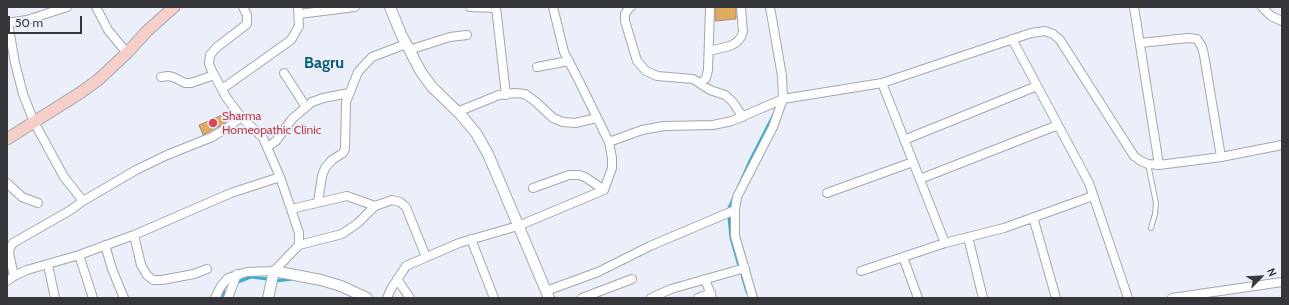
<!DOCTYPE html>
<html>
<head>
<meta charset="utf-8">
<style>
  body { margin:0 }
  #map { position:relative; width:1289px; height:305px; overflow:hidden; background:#ebeff9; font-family:Cabin,sans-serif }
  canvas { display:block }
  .frame { position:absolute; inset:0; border:8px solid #36373b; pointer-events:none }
  .north { position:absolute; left:1241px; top:257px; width:40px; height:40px; -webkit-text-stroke:3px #ebeff9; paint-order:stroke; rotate:66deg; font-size:11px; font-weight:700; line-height:16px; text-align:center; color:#36373b }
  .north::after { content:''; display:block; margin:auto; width:14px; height:18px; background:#36373b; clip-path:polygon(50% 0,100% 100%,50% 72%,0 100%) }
  .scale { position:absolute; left:8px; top:16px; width:74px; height:18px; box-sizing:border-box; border:2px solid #36373b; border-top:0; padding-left:5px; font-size:12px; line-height:14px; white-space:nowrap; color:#36373b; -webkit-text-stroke:3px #ebeff9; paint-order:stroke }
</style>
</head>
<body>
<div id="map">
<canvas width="1289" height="305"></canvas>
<div class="frame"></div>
<div class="north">N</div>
<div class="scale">50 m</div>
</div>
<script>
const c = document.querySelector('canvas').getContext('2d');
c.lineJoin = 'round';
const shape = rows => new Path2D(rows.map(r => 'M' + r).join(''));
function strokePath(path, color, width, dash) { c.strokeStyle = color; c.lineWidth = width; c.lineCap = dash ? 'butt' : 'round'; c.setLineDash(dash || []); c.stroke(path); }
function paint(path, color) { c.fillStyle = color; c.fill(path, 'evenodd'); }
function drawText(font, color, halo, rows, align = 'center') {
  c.font = font + ' Cabin,sans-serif'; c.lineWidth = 3.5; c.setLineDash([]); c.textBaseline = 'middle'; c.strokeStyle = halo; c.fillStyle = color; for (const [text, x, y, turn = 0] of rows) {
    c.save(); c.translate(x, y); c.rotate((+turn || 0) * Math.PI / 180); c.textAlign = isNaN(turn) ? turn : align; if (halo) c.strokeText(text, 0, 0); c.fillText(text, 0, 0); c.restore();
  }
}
strokePath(shape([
  [729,208,749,163,774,114],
  [729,217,731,238,739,266],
  [742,275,747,292],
  [275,281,293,279],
  [238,282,251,277,267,279],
  [223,298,224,291]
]), '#38aed2', 3);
const building = shape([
  [715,7,736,7,736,19,715,21,715,7],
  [222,115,225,123,203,135,199,125,222,115]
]);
paint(building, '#e1ab5e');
strokePath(building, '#979189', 1);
const service = shape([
  [1148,164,1156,203,1155,214,1151,228]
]);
const minor = shape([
  [96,7,108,30,127,53],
  [470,7,496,8],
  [496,7,506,95],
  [631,7,629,8,625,14,625,21,637,61,646,71,657,76,693,79,710,90,725,95,732,101,743,117],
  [1134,7,1159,165],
  [1262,7,1271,16,1282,21],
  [299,14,355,7],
  [7,23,27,20,67,7],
  [8,23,15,63,23,94,34,122,64,177,83,201,136,170,167,155,212,137,227,128,241,117],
  [1012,39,1089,183,1128,298],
  [1140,43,1188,38,1197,39,1202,47,1204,55,1221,157],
  [409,50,450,37,467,35],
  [709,51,730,46,737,42,741,37,743,32,741,7],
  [537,67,569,61],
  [284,73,306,107],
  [161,77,168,76,173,77,185,83,191,83,214,75],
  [701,83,706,78,708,70,710,7],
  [882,83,945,243,1004,228,1093,196],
  [222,89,291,40,299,26,298,7],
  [457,112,499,95,515,93,525,94,536,102,553,118,563,122,575,123,597,118],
  [904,140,1037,86],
  [609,142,642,130,664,126,713,125,732,121,783,99,882,83,1031,33,1045,31,1053,34,1060,40,1134,156,1141,161,1148,164,1159,165,1221,157,1282,145],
  [267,147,276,141,292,119,312,102,323,98,349,93],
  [920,179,1058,125],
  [7,183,22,197,38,203],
  [533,188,569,175,579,175,585,177,604,190],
  [827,193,913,162],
  [318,202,322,176,325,168,332,160,343,153,345,149,346,102,358,72,372,57,406,44],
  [291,209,347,196,375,206],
  [1033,217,1056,298],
  [134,235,141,265,147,275,153,280,162,280,194,274,207,269],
  [968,237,983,298],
  [471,239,494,298],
  [105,245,112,269,124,298],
  [299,245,342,234,358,223,375,206,392,200,400,202,406,207,426,257],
  [79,255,93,298],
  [903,257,918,298],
  [48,265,55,298],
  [861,271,945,243],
  [14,276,9,253,10,248,13,243,69,211,83,201],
  [397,279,410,298],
  [705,279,712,298],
  [7,281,14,276,27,270,79,255,134,235,231,193,280,177],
  [546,291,598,272,650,246,735,210],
  [215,298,221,286,228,278,247,272,274,271,299,245,299,233,291,209,280,177,263,138,241,117,226,97,211,69,209,63,210,55,217,47,247,24,247,15,243,7],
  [228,298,237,274],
  [387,298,391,289,406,266,459,243,518,226,604,190,612,168,612,158,609,142,579,81,564,52,553,7],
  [582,298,632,279],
  [651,298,671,289,745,268],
  [698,298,711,293],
  [753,298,735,236,735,210,737,197,773,127,783,99,782,76,770,7],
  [1172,298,1282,282]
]);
const tertiary = shape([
  [390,7,401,34,421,72,432,87,461,115,476,133,488,154,549,298],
  [268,298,274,271,321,280,341,286,367,298]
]);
const secondary = shape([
  [7,139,80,93,98,80,127,53,147,31,174,7]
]);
strokePath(service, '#a2a6af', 6);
strokePath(minor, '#a2a6af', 10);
strokePath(tertiary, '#a2a6af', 12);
strokePath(secondary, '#a2a6af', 13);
strokePath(service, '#fff', 4);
strokePath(minor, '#fff', 8);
strokePath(tertiary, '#fff', 10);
strokePath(secondary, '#f4cec7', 11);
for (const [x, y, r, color] of [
  [213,123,5,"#e0444e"]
]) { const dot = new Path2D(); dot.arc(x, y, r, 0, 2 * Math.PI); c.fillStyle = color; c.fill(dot); strokePath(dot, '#ebeff9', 1.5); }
drawText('12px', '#be3a42', '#ebeff9', [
  ["Sharma",222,116],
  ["Homeopathic Clinic",222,130]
], 'left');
drawText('bold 16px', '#085b73', '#ebeff9', [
  ["Bagru",324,63]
]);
</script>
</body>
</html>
